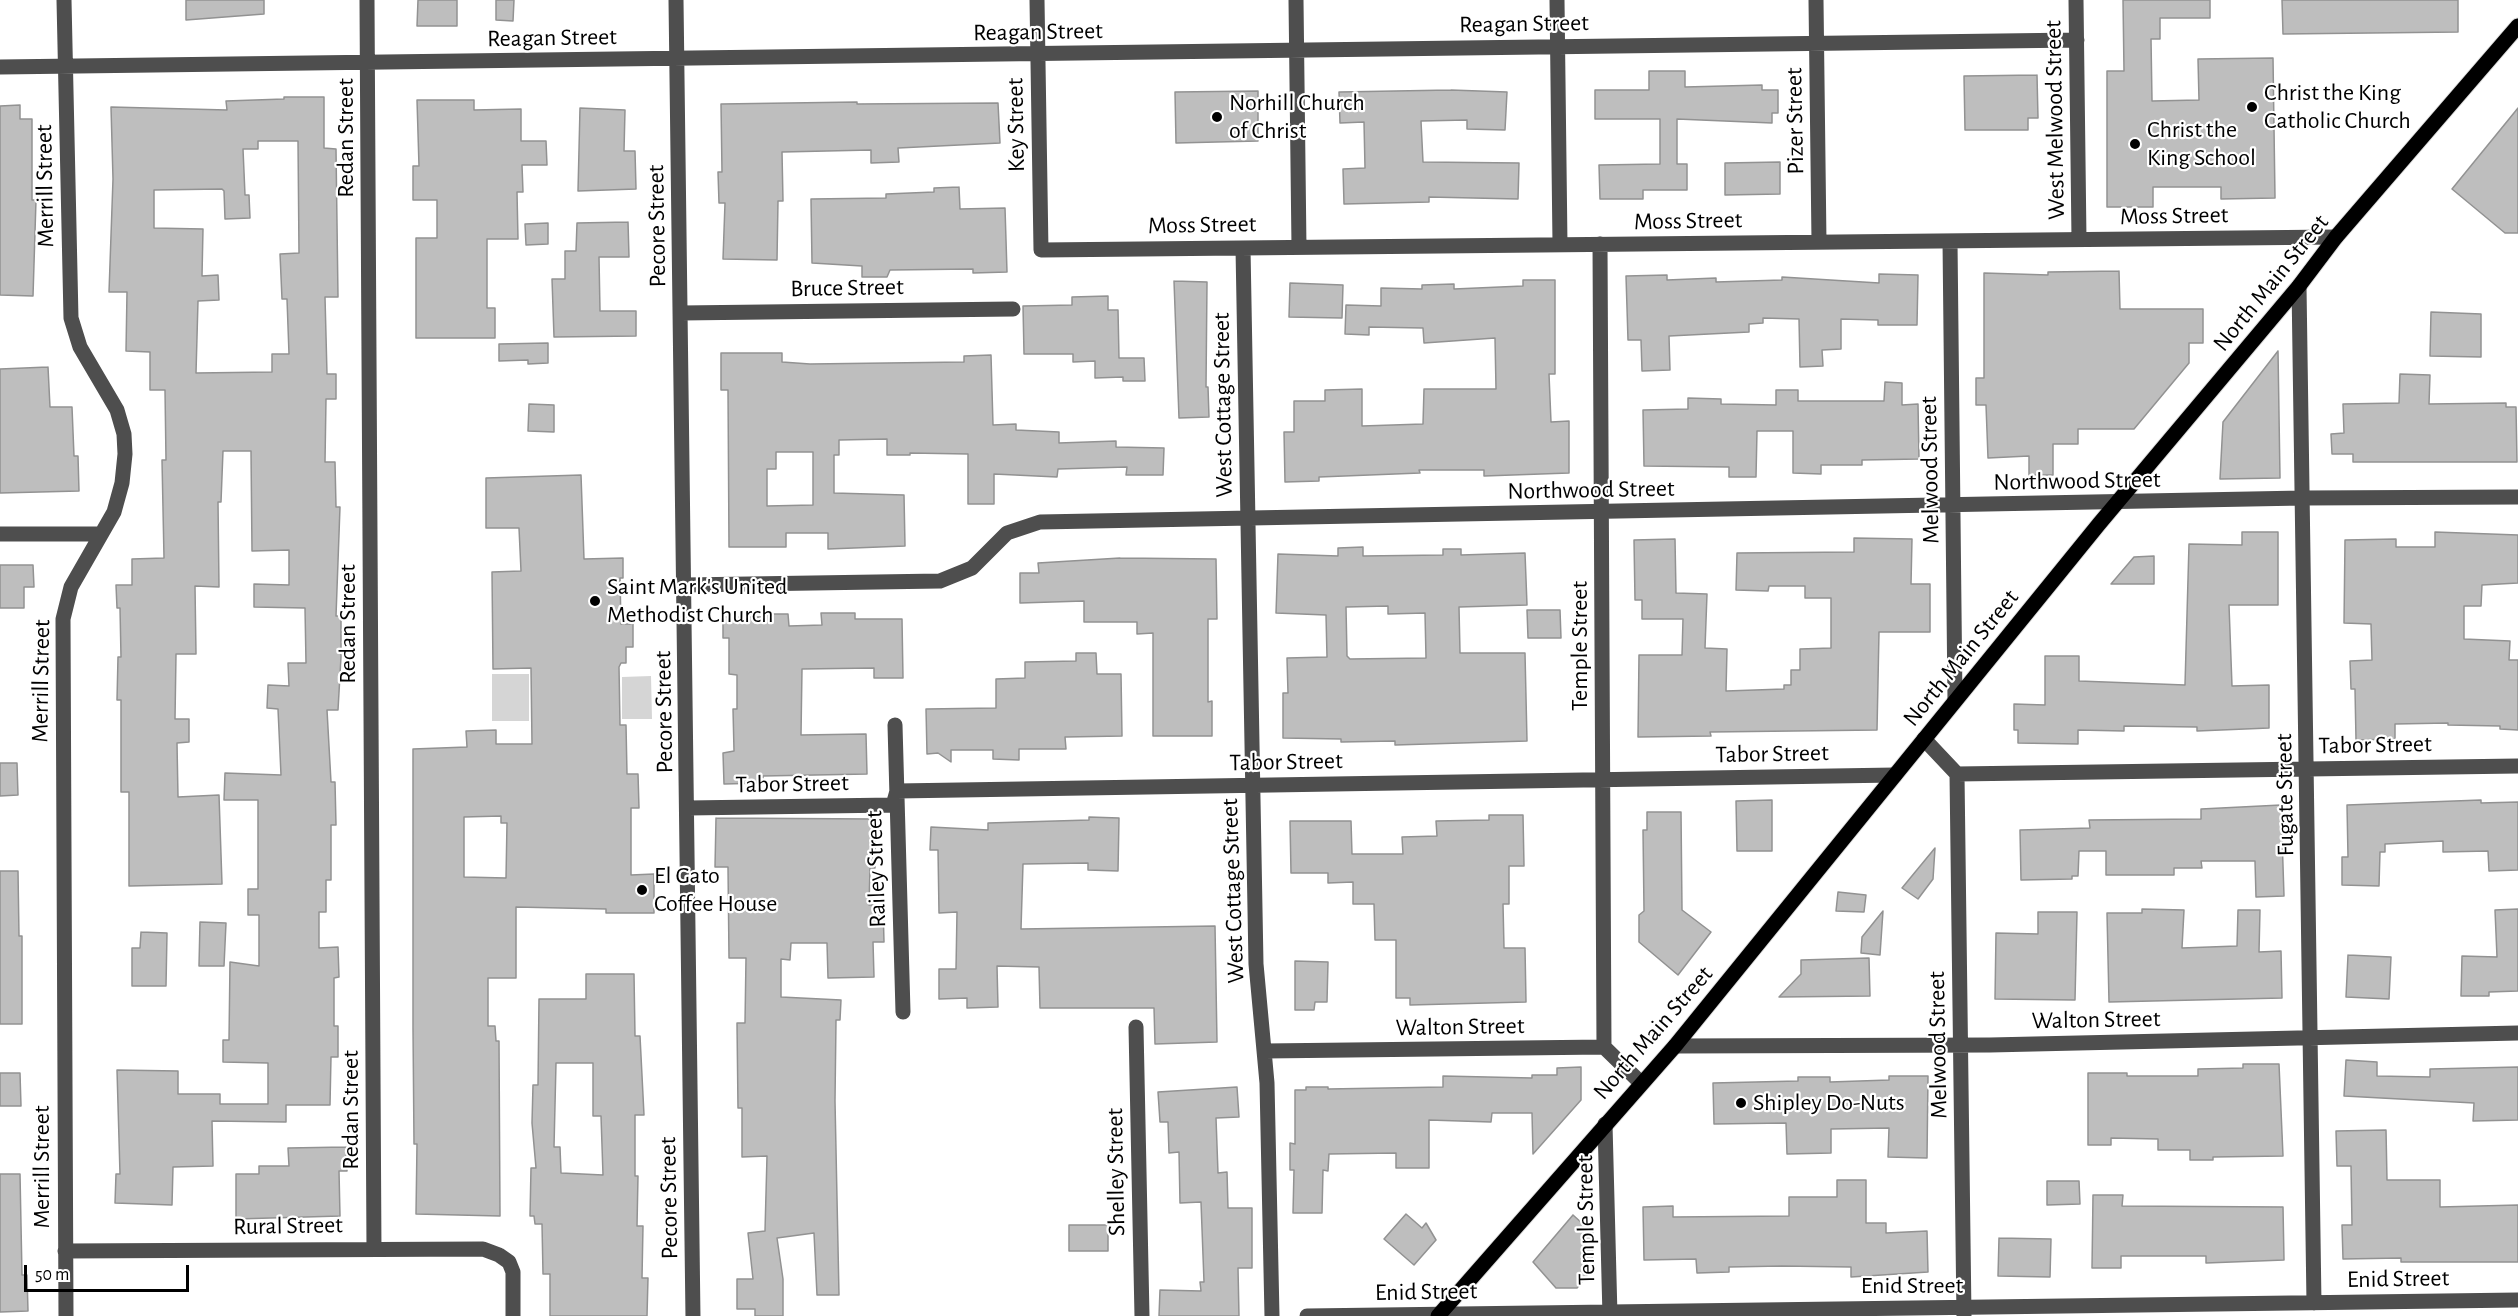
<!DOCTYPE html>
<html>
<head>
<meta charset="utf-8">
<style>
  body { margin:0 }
  #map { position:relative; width:2518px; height:1316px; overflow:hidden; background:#fff; font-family:"Alegreya Sans",sans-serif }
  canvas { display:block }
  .scale { position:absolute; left:24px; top:1265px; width:165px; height:27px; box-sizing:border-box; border:3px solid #000; border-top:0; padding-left:8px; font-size:18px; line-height:21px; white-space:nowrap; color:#000; -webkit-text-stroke:4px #fff; paint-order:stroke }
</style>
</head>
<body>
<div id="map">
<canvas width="2518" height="1316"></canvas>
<div class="scale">50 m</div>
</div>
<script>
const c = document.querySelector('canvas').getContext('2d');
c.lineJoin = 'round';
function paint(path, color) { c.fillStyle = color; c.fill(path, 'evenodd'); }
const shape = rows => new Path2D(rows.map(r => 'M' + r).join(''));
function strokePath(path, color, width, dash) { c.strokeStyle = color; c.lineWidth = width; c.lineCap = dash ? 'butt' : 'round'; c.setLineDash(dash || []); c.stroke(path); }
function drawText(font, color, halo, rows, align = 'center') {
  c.font = font + ' "Alegreya Sans",sans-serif'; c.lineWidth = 4.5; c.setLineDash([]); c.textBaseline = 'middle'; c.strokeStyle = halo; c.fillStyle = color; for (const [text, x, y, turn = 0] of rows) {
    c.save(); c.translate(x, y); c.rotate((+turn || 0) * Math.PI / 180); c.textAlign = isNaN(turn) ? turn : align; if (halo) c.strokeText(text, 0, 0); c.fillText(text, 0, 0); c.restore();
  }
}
paint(shape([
  [492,674,529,674,529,721,492,721],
  [651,676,652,719,622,719,622,677]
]), '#d5d5d5');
const building = shape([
  [186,0,264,0,264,14,186,20,186,0],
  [418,0,457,0,457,26,417,26,418,0],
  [496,0,514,0,513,21,496,20,496,0],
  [2123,0,2210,0,2210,18,2160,18,2160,39,2151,39,2152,101,2199,100,2198,59,2273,58,2275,198,2221,199,2221,187,2153,187,2153,207,2107,207,2107,71,2124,71,2123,0],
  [2282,0,2458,0,2458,32,2283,34,2282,0],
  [1649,71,1685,71,1685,87,1762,85,1762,90,1778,90,1778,113,1772,113,1772,123,1677,119,1677,164,1687,164,1687,190,1643,190,1643,199,1600,199,1599,165,1660,164,1660,119,1595,119,1595,90,1649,90,1649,71],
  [2037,75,2038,118,2028,118,2028,130,1965,130,1964,76,2037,75],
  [1451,90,1507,92,1505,130,1467,129,1467,120,1421,121,1423,162,1519,163,1518,199,1429,197,1429,202,1344,204,1343,169,1365,168,1364,122,1340,123,1339,92,1451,90],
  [1258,91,1258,141,1176,143,1175,92,1258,91],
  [284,97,324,97,324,148,336,149,338,297,325,297,327,374,336,374,336,399,326,399,325,462,335,462,336,507,340,507,336,616,341,616,341,657,338,710,327,710,331,782,335,782,336,825,331,825,331,880,326,880,326,912,319,912,319,948,338,947,339,977,334,978,334,1026,338,1026,338,1057,331,1057,330,1105,286,1105,286,1122,212,1121,213,1166,173,1167,172,1205,115,1203,116,1174,120,1174,117,1070,178,1071,178,1094,220,1094,220,1104,268,1104,268,1063,223,1062,223,1040,229,1040,230,962,259,966,259,915,248,915,248,889,258,889,258,800,224,800,225,773,281,775,278,709,267,708,268,685,289,686,288,663,306,663,305,608,254,607,254,584,289,585,289,550,252,551,251,451,223,451,221,502,218,502,219,587,195,586,196,654,176,654,175,719,189,719,189,742,177,743,178,797,219,795,222,884,129,886,129,792,121,792,121,700,117,700,118,657,121,657,120,608,117,608,116,585,132,585,132,559,164,558,162,460,166,460,165,390,150,390,150,352,126,351,127,292,109,292,113,179,111,107,227,110,226,101,284,99,284,97],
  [258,141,298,141,299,253,280,254,282,299,287,299,289,354,272,354,272,372,196,373,198,301,219,300,218,275,202,276,203,229,154,228,154,190,222,189,224,191,225,219,250,218,249,195,245,195,243,149,258,149,258,141],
  [417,100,474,100,474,110,521,109,521,141,546,141,547,165,522,165,523,192,517,192,518,239,487,239,487,308,495,308,495,338,416,338,416,238,437,238,437,200,413,200,413,166,419,166,417,100],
  [857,102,857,104,998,103,1000,143,898,148,899,162,871,163,871,150,782,152,783,201,778,201,777,260,723,259,725,203,719,203,718,172,722,172,721,104,857,102],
  [20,105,20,119,32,119,32,200,36,200,33,296,0,295,0,106,20,105],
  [580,108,625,110,624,151,635,151,636,189,578,191,580,108],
  [2518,108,2518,233,2505,233,2452,189,2518,108],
  [1780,162,1780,194,1725,195,1725,163,1780,162],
  [959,187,960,209,1005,208,1007,272,973,273,973,269,890,270,887,277,862,277,862,266,812,263,811,199,886,198,886,194,934,192,934,188,959,187],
  [628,222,629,257,599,257,600,311,636,311,636,336,554,337,552,279,565,279,565,251,576,251,577,223,628,222],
  [548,223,548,244,526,245,525,224,548,223],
  [2119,271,2120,309,2203,309,2203,343,2189,343,2189,363,2134,429,2078,429,2078,444,2053,444,2053,475,2029,475,2029,456,1988,458,1986,405,1976,405,1976,378,1984,378,1984,273,2048,275,2048,272,2119,271],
  [1879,274,1918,275,1917,325,1878,325,1878,320,1841,319,1841,349,1822,350,1823,366,1800,367,1799,319,1763,318,1763,323,1749,324,1749,332,1669,336,1670,370,1642,371,1641,340,1628,340,1626,276,1667,275,1667,280,1716,278,1716,282,1782,280,1782,277,1879,283,1879,274],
  [1523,280,1555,280,1555,374,1549,374,1551,422,1569,421,1569,473,1484,476,1484,470,1419,470,1420,473,1319,477,1319,481,1285,482,1284,432,1294,432,1294,401,1325,401,1325,390,1362,389,1362,426,1423,424,1424,389,1496,389,1495,338,1424,343,1423,328,1369,327,1369,335,1345,334,1346,305,1381,306,1381,288,1422,289,1422,285,1454,284,1454,289,1523,286,1523,280],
  [1174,281,1207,282,1206,387,1208,387,1209,417,1179,418,1174,281],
  [1290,283,1343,285,1342,318,1289,317,1290,283],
  [1108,296,1108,310,1118,310,1119,358,1144,358,1145,381,1123,381,1123,377,1095,378,1095,361,1073,362,1073,354,1024,354,1023,306,1072,305,1072,297,1108,296],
  [2431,312,2481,314,2481,357,2430,356,2431,312],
  [548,343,548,363,528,364,528,360,499,361,499,344,548,343],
  [2278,351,2280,478,2220,479,2223,422,2278,351],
  [721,353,782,353,782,362,810,364,964,362,964,356,991,355,993,425,1016,424,1016,430,1059,432,1059,443,1116,441,1116,447,1164,448,1163,475,1126,475,1127,467,1058,469,1057,477,994,474,994,504,968,504,968,454,910,453,910,455,887,455,887,439,839,440,839,455,834,455,834,493,904,495,905,546,828,549,828,533,786,533,786,547,729,547,728,390,721,390,721,353],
  [776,452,813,452,813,505,767,506,767,469,776,469,776,452],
  [48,367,50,407,72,407,74,456,78,456,79,491,0,493,0,369,48,367],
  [2400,374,2430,375,2429,404,2506,403,2506,407,2516,407,2517,462,2353,462,2353,454,2332,454,2331,434,2344,433,2343,404,2399,403,2400,374],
  [1885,382,1902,383,1902,405,1918,404,1919,459,1862,460,1862,465,1821,465,1821,474,1793,473,1793,431,1757,431,1756,477,1729,477,1729,467,1644,466,1643,410,1688,409,1688,398,1721,399,1721,404,1776,405,1776,390,1798,390,1798,401,1884,401,1885,382],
  [529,404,554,405,554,432,528,431,529,404],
  [581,475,584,559,623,558,623,578,620,578,621,624,633,624,633,647,626,647,626,663,621,663,619,667,620,725,626,725,627,774,638,774,639,808,631,808,631,875,654,874,654,913,606,913,606,909,516,907,516,978,488,978,488,1026,495,1026,496,1041,499,1041,500,1216,416,1214,417,1144,414,1144,413,1028,413,749,467,747,466,731,496,730,496,744,532,744,531,668,493,669,492,572,521,571,519,528,486,528,486,478,581,475],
  [501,816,501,823,507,823,506,878,464,877,464,817,501,816],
  [2242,532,2278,532,2278,605,2229,605,2232,686,2269,685,2269,728,2197,731,2197,727,2124,726,2124,731,2078,730,2078,744,2018,743,2018,730,2014,730,2014,704,2045,705,2045,656,2079,656,2079,681,2185,685,2189,544,2242,545,2242,532],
  [2435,532,2518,535,2518,583,2482,585,2481,606,2464,606,2464,639,2510,641,2509,660,2518,660,2518,730,2500,729,2500,726,2448,725,2448,723,2395,724,2395,739,2356,740,2355,689,2351,689,2350,661,2372,660,2371,624,2344,623,2345,540,2396,539,2396,547,2435,547,2435,532],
  [1854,538,1912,539,1911,584,1930,584,1930,632,1879,632,1877,730,1710,732,1711,736,1638,737,1639,655,1682,655,1683,619,1642,619,1642,600,1635,600,1634,540,1675,539,1676,593,1707,594,1705,648,1727,649,1726,691,1784,689,1784,685,1791,685,1791,670,1800,670,1800,649,1831,648,1831,598,1805,598,1805,586,1769,586,1768,591,1736,590,1737,553,1854,552,1854,538],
  [1363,547,1363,556,1443,555,1443,549,1461,549,1461,555,1525,553,1527,605,1459,607,1460,653,1525,653,1527,741,1395,745,1395,741,1341,742,1341,739,1283,738,1283,693,1288,693,1287,658,1327,657,1326,615,1276,613,1278,554,1338,556,1338,548,1363,547],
  [1388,606,1388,614,1425,613,1426,658,1350,659,1347,656,1346,607,1388,606],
  [2154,556,2154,584,2111,584,2134,557,2154,556],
  [1120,558,1216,559,1217,619,1208,619,1208,702,1212,701,1212,736,1153,736,1153,633,1137,634,1137,622,1084,622,1084,601,1020,603,1020,573,1039,573,1038,563,1120,558],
  [0,565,33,565,34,587,24,587,24,608,0,608,0,565],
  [1527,610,1560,610,1561,638,1528,638,1527,610],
  [821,613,855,613,855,619,902,619,903,678,874,678,874,668,802,669,801,735,866,734,867,774,763,776,763,783,724,784,723,753,734,751,733,709,737,709,737,675,729,674,729,638,723,638,723,617,766,617,765,614,788,614,789,626,822,625,821,613],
  [1076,653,1096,653,1097,674,1121,674,1122,736,1065,737,1066,749,1019,749,1019,760,993,759,993,750,951,750,951,762,938,753,927,754,926,709,996,708,996,679,1025,678,1025,662,1076,661,1076,653],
  [0,763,17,763,18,795,0,796,0,763],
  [1772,800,1772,851,1737,851,1736,801,1772,800],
  [2481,800,2481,803,2518,802,2518,870,2489,871,2488,851,2443,852,2443,841,2385,844,2385,852,2380,852,2379,886,2342,885,2342,857,2348,857,2347,805,2481,800],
  [2281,805,2284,896,2256,897,2255,861,2201,861,2202,868,2174,868,2174,875,2106,875,2106,851,2079,851,2078,876,2072,876,2072,879,2021,880,2020,830,2090,828,2089,820,2201,819,2201,809,2281,805],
  [1647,812,1681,812,1682,910,1711,932,1678,975,1639,942,1639,915,1644,911,1643,830,1647,830,1647,812],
  [1489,815,1523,815,1524,866,1509,866,1509,904,1503,904,1504,948,1525,948,1526,1002,1410,1005,1410,998,1396,998,1396,940,1375,940,1374,904,1353,904,1353,882,1328,883,1328,873,1291,873,1290,821,1351,821,1352,854,1403,854,1402,837,1437,836,1436,821,1489,820,1489,815],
  [1089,817,1119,818,1118,871,1088,870,1088,863,1023,864,1021,929,1215,926,1217,1042,1155,1044,1154,1008,1040,1008,1039,967,997,966,998,1007,967,1008,967,998,939,999,939,969,956,969,957,912,939,913,938,850,930,850,931,827,988,830,988,823,1089,820,1089,817],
  [716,818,875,819,875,868,870,868,869,905,883,905,884,942,873,942,874,977,828,978,827,943,791,943,790,960,781,959,781,997,841,1000,840,1020,836,1020,835,1101,839,1295,817,1295,814,1233,777,1238,783,1279,783,1316,755,1316,755,1309,737,1309,737,1279,753,1279,748,1233,765,1231,767,1156,742,1157,742,1108,738,1108,737,1023,745,1023,746,958,729,958,728,867,715,867,716,818],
  [1935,848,1933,879,1918,899,1902,888,1935,848],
  [0,871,18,871,19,936,22,936,22,1024,0,1024,0,871],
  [1838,892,1866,895,1864,912,1836,911,1838,892],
  [2142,909,2184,910,2182,948,2237,946,2238,910,2260,910,2259,952,2281,951,2282,998,2109,1002,2107,913,2142,913,2142,909],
  [2518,909,2518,991,2489,992,2489,996,2461,996,2462,956,2497,957,2495,910,2518,909],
  [1883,911,1880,955,1861,953,1862,937,1883,911],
  [2038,912,2077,912,2075,1000,1995,999,1996,933,2038,934,2038,912],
  [200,922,226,923,224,966,199,966,200,922],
  [141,932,167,933,166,986,132,986,132,948,140,948,141,932],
  [2348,955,2391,957,2389,999,2346,997,2348,955],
  [1869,958,1870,996,1779,997,1801,974,1801,960,1869,958],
  [1295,961,1328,962,1327,1002,1315,1002,1314,1010,1295,1010,1295,961],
  [586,974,634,974,635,1036,640,1036,644,1115,635,1115,635,1176,638,1176,637,1226,643,1226,642,1278,648,1278,647,1316,550,1316,550,1274,543,1274,542,1224,535,1224,534,1216,530,1216,531,1168,536,1168,532,1123,533,1085,538,1085,539,999,586,999,586,974],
  [556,1063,593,1063,593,1116,601,1116,603,1175,561,1173,560,1147,554,1147,556,1063],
  [2346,1060,2377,1062,2377,1076,2430,1077,2430,1069,2518,1067,2518,1120,2473,1121,2474,1103,2344,1096,2346,1060],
  [2243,1064,2279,1064,2283,1156,2213,1157,2213,1160,2190,1160,2190,1150,2158,1150,2158,1139,2111,1138,2111,1145,2088,1145,2088,1073,2127,1073,2127,1076,2198,1076,2198,1069,2243,1068,2243,1064],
  [1581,1067,1581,1100,1533,1154,1532,1113,1492,1113,1491,1122,1429,1120,1429,1168,1396,1168,1396,1153,1329,1154,1328,1171,1323,1170,1322,1213,1293,1213,1294,1170,1290,1170,1290,1143,1295,1144,1295,1090,1306,1090,1306,1087,1328,1087,1328,1089,1443,1087,1443,1076,1532,1078,1532,1075,1557,1075,1557,1068,1581,1067],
  [0,1073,20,1073,21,1106,0,1106,0,1073],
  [1889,1076,1928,1076,1927,1158,1888,1157,1889,1128,1831,1129,1831,1153,1787,1154,1786,1123,1714,1124,1713,1083,1798,1081,1798,1077,1830,1077,1830,1082,1889,1080,1889,1076],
  [1237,1087,1239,1117,1216,1118,1218,1173,1227,1172,1228,1208,1252,1208,1252,1268,1238,1268,1239,1316,1159,1316,1160,1290,1201,1291,1200,1282,1204,1282,1201,1202,1180,1203,1179,1152,1169,1153,1168,1122,1160,1122,1158,1092,1237,1087],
  [2386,1130,2387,1180,2440,1180,2440,1207,2518,1205,2518,1262,2401,1262,2401,1258,2343,1259,2342,1225,2352,1225,2351,1166,2337,1166,2336,1131,2386,1130],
  [346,1147,347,1171,339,1171,340,1216,236,1219,236,1174,259,1174,259,1166,289,1166,288,1148,346,1147],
  [0,1174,20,1174,22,1275,27,1275,28,1311,0,1312,0,1174],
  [1837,1180,1866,1180,1866,1223,1886,1223,1886,1233,1927,1231,1928,1272,1851,1277,1851,1267,1782,1266,1729,1267,1729,1272,1697,1273,1696,1259,1644,1260,1643,1207,1673,1206,1673,1217,1789,1216,1789,1197,1837,1197,1837,1180],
  [2047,1181,2079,1181,2080,1204,2047,1205,2047,1181],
  [2093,1195,2123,1195,2122,1206,2283,1207,2284,1260,2206,1263,2206,1256,2121,1256,2121,1268,2092,1268,2093,1195],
  [1406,1214,1422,1228,1426,1223,1436,1240,1414,1265,1384,1239,1406,1214],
  [1573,1215,1593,1233,1592,1270,1577,1288,1556,1288,1533,1262,1573,1215],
  [1069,1225,1108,1225,1108,1251,1069,1251,1069,1225],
  [1999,1238,2051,1239,2050,1277,1998,1276,1999,1238]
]);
paint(building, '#bebebe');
strokePath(building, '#929292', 1.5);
const major = shape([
  [1438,1316,1675,1046,2099,524,2299,286,2336,237,2518,26]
]);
strokePath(major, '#dbdbdb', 17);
strokePath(shape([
  [64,0,71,318,80,347,117,410,124,434,125,454,122,483,114,512,71,587,63,619,66,1316],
  [367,0,374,1248],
  [676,0,693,1316],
  [1037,0,1041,250,2336,237],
  [1296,0,1299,247],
  [1557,0,1560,244],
  [1816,0,1819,242],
  [2076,0,2079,239],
  [0,67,2077,40],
  [1950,241,1955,700],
  [1600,244,1604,1047],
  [1243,248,1256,964,1267,1083,1272,1316],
  [2299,286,2314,1303],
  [681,313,1013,309],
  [0,534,101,534],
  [685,585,940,581,972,568,1007,533,1040,522,2303,498,2518,497],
  [895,725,903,1012],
  [1924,739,1957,774,2518,766],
  [1957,774,1964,1316],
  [688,808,893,805,897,791,1895,775],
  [1136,1027,1142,1316],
  [1675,1046,1990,1045,2518,1033],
  [1265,1051,1604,1047,1641,1083],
  [1605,1124,1610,1316],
  [65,1251,483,1249,499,1255,509,1262,513,1272,513,1316],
  [1307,1316,2518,1300]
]), '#4e4e4e', 15);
strokePath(major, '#000', 15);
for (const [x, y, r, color] of [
  [2252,107,6,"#000"],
  [1217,117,6,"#000"],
  [2135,144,6,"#000"],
  [595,601,6,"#000"],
  [642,890,6,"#000"],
  [1741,1103,6,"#000"]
]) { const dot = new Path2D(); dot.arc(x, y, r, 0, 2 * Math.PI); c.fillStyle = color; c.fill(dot); strokePath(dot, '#fff', 2); }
drawText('24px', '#000', '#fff', [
  ["Reagan Street",1524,24,-1],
  ["Reagan Street",1038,32,-1],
  ["Reagan Street",552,38,-1],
  ["West Melwood Street",2055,120,-91],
  ["Pizer Street",1795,121,-91],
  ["Key Street",1016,125,-91],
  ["Redan Street",346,138,-90],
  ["Merrill Street",45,186,-91],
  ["Moss Street",2174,216,-1],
  ["Moss Street",1688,221,-1],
  ["Moss Street",1202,225,-1],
  ["Pecore Street",657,226,-91],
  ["North Main Street",2271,283,-51],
  ["Bruce Street",847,288,-1],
  ["West Cottage Street",1223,405,-91],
  ["Melwood Street",1930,470,-91],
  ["Northwood Street",2077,481,-1],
  ["Northwood Street",1591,490,-1],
  ["Redan Street",348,624,-90],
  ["Temple Street",1580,646,-90],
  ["North Main Street",1961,658,-51],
  ["Merrill Street",41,681,-89],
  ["Pecore Street",664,712,-91],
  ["Tabor Street",2375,745,-1],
  ["Tabor Street",1772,754,-1],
  ["Tabor Street",1286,762,-1],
  ["Tabor Street",792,784,-1],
  ["Fugate Street",2285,795,-91],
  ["Railey Street",876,869,-92],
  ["West Cottage Street",1233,891,-92],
  ["Walton Street",2096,1020,-1],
  ["Walton Street",1460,1027,-1],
  ["North Main Street",1653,1033,-49],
  ["Melwood Street",1938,1045,-91],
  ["Redan Street",351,1110,-90],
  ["Merrill Street",42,1167,-90],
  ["Shelley Street",1116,1172,-91],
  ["Pecore Street",669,1198,-91],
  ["Temple Street",1586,1220,-91],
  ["Rural Street",288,1226,-1],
  ["Enid Street",2398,1279,-1],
  ["Enid Street",1912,1286],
  ["Enid Street",1426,1292,-1]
]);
drawText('24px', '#000', '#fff', [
  ["Christ the King",2264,93],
  ["Catholic Church",2264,121],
  ["Norhill Church",1229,103],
  ["of Christ",1229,131],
  ["Christ the",2147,130],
  ["King School",2147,158],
  ["Saint Mark's United",607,587],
  ["Methodist Church",607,615],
  ["El Gato",654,876],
  ["Coffee House",654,904],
  ["Shipley Do-Nuts",1753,1103]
], 'left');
</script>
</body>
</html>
